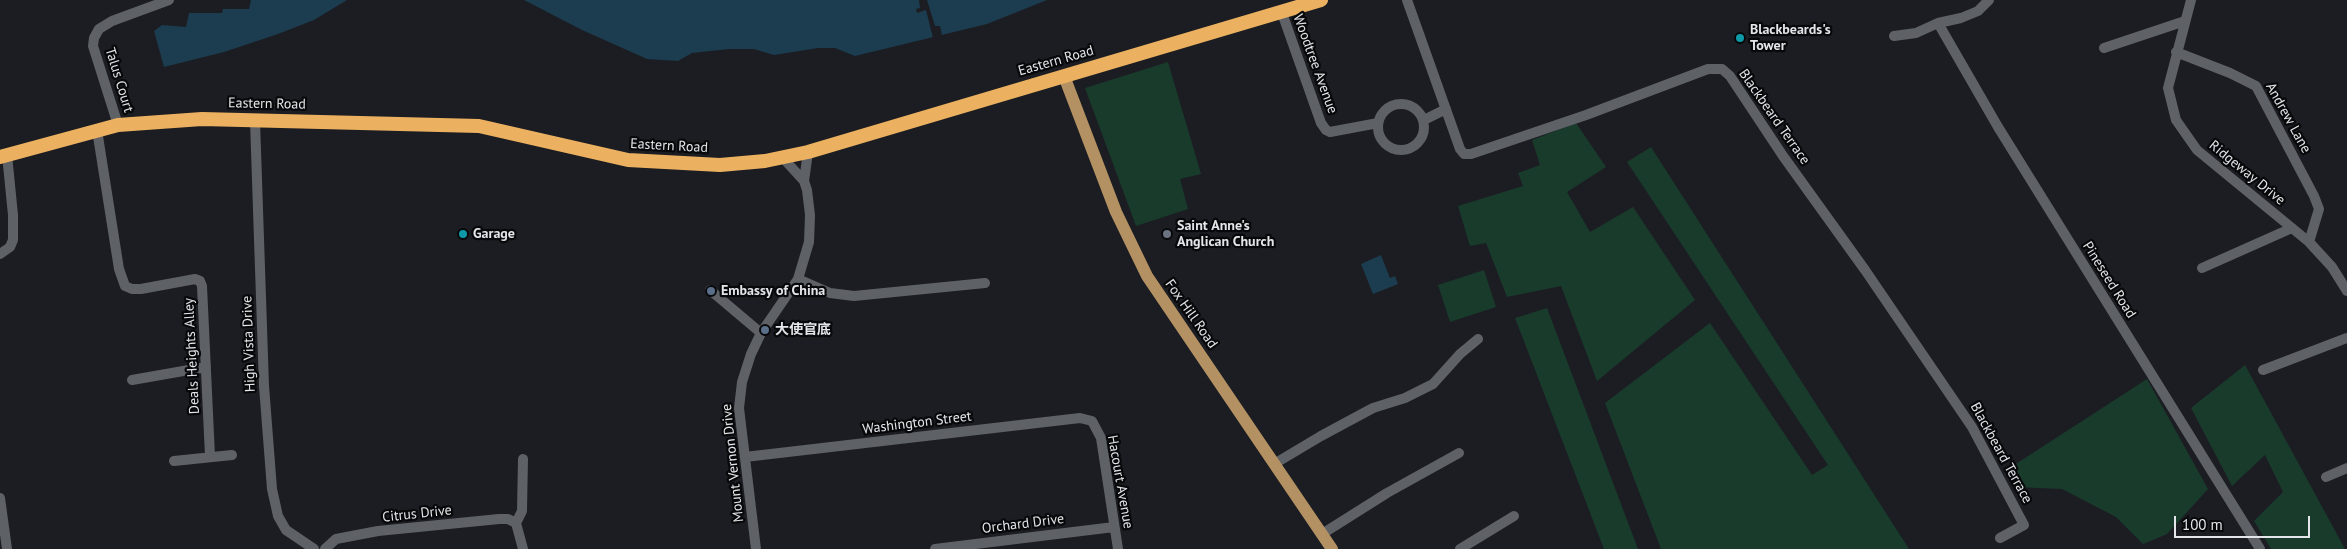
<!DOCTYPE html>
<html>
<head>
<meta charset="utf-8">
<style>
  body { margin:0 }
  #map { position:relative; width:2347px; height:549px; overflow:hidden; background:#1c1d22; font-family:"PT Sans",sans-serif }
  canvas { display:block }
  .scale { position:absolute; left:2174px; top:516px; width:136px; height:22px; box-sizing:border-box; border:2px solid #e4e5e8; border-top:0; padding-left:6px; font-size:15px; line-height:18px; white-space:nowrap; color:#e4e5e8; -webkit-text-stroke:4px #070809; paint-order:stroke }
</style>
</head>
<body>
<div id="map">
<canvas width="2347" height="549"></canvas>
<div class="scale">100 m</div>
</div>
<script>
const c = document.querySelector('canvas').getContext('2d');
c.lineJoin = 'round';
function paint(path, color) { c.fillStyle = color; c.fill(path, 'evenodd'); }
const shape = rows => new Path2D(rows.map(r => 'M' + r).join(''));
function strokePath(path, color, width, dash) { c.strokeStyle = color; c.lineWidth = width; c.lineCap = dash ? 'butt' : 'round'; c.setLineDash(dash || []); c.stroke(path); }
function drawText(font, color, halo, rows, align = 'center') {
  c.font = font + ' "PT Sans","Noto Sans SC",sans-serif'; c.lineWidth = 4.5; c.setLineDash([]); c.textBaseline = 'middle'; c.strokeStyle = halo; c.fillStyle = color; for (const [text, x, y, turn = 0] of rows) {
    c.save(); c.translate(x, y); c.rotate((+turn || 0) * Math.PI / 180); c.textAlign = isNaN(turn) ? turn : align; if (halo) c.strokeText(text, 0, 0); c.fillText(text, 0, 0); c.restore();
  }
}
paint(shape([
  [1168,62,1201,174,1180,179,1188,209,1136,226,1085,88],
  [1576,123,1606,167,1567,192,1590,232,1633,207,1695,300,1597,381,1561,286,1507,297,1486,243,1470,246,1458,206,1523,186,1518,173,1540,165,1532,140],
  [1651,147,1909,549,1661,549,1605,403,1710,323,1812,475,1828,465,1627,162],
  [1484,270,1496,307,1450,322,1438,285],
  [1547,308,1638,549,1604,549,1515,318],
  [2245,365,2345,549,2271,549,2254,521,2283,492,2265,455,2232,486,2191,408],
  [2147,379,2208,489,2167,534,2143,544,2116,517,2062,489,2015,487,2005,471]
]), '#193b2c');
paint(shape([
  [251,0,347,0,314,20,278,34,224,52,164,67,154,31,162,25,186,27,189,13,222,13,223,9,249,9],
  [524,0,1047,0,987,24,855,56,835,48,818,48,774,55,754,49,729,49,692,53,678,61,647,59,582,30],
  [1381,255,1390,278,1395,276,1398,284,1373,294,1361,264]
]), '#1b3d4f');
paint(shape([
  [919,0,927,0,935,26,940,26,942,35,933,38,926,10,917,13,916,9,920,8]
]), '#1c1d22');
strokePath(shape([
  [1407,0,1460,149,1464,154,1471,154,1586,115,1708,69,1722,69,1730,76,1783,156,1865,270,1972,427,2024,525,2000,538],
  [2191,0,2168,88,2176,120,2197,150,2309,242,2332,267,2347,291],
  [1282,13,1321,123,1326,130,1330,132,1378,123],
  [1938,23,1998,127,2260,549],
  [1894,36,1916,33,1938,23,1961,18,1978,11,1989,0],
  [2104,48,2185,21],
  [2176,52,2230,73,2256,86,2314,196,2319,209,2309,242],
  '1378 127a23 23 0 1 1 46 0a23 23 0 1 1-46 0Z',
  [1424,120,1446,109],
  [255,121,264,386,272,489,278,516,286,530,314,549],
  [118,125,93,46,94,38,99,29,112,21,169,0],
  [97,130,119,269,125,286,132,289,141,289,195,279,200,281,202,286,210,456],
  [804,181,808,152],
  [0,254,10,247,13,240,13,215,7,155],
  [2202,268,2292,228],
  [798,279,830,293,854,296,985,283],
  [710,290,761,333],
  [2263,370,2347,338],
  [132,380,206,367],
  [745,457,1080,418,1092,421,1101,438,1118,549],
  [174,461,232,455],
  [1274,464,1321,436,1373,408,1405,398,1433,384,1460,354,1478,339],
  [2326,477,2347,468],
  [0,498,7,549],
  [1322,534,1387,493,1459,453],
  [325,549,336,539,378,531,499,519,508,519,516,523],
  [523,549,516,523,522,511,523,459],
  [756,549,739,408,742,382,751,354,761,333,798,279,809,242,810,215,807,190,804,181,783,158],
  [935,549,1114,527],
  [1460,549,1514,516]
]), '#5e6166', 10);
strokePath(shape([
  [1064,76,1116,212,1147,276,1332,549]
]), '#b39162', 12);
strokePath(shape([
  [0,157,118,125,202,119,479,126,628,160,720,165,765,161,808,152,1321,0]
]), '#ebb160', 14);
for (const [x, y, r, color] of [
  [1740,38,5,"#0f9aa8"],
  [463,234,5,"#0f9aa8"],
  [1167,234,5,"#6b7280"],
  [711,291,5,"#5c6f8a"],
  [765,330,5,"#5c6f8a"]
]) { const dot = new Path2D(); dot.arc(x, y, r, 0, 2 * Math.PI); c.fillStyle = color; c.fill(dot); strokePath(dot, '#070809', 2); }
drawText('bold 14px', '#e4e5e8', '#070809', [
  ["Blackbeards's",1750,30],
  ["Tower",1750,46],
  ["Saint Anne's",1177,226],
  ["Anglican Church",1177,242],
  ["Garage",473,234],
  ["Embassy of China",721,291],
  ["大使官底",775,330]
], 'left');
drawText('14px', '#e4e5e8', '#070809', [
  ["Eastern Road",1056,61,-16],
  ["Woodtree Avenue",1315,64,70],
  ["Talus Court",119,80,73],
  ["Eastern Road",267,104,1],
  ["Blackbeard Terrace",1774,117,55],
  ["Andrew Lane",2288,118,61],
  ["Eastern Road",669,146,3],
  ["Ridgeway Drive",2247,173,39],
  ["Pineseed Road",2109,280,58],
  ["Fox Hill Road",1191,314,55],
  ["High Vista Drive",249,344,-92],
  ["Deals Heights Alley",192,356,-93],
  ["Washington Street",917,423,-7],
  ["Blackbeard Terrace",2001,453,61],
  ["Mount Vernon Drive",733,463,-96],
  ["Hacourt Avenue",1120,482,80],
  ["Citrus Drive",417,514,-6],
  ["Orchard Drive",1023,524,-7]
]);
</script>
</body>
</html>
